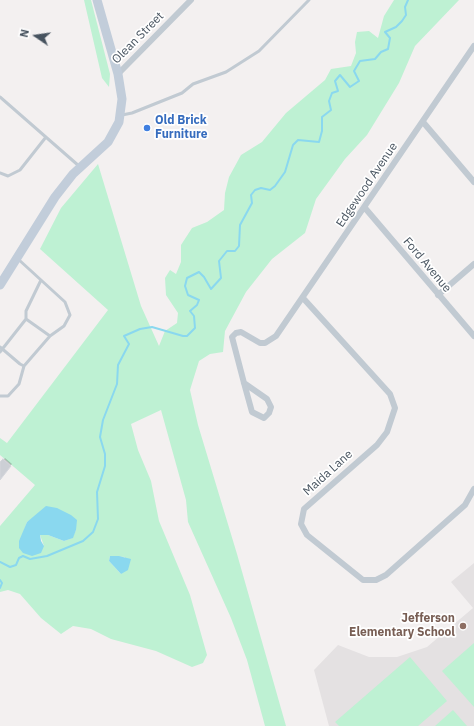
<!DOCTYPE html>
<html>
<head>
<meta charset="utf-8">
<style>
  body { margin:0 }
  #map { position:relative; width:474px; height:726px; overflow:hidden; background:#f3f0f0; font-family:"IBM Plex Sans",sans-serif }
  canvas { display:block }
  .north { position:absolute; left:16px; top:16px; width:40px; height:40px; -webkit-text-stroke:3px #fff; paint-order:stroke; rotate:283deg; font-size:11px; font-weight:700; line-height:16px; text-align:center; color:#47535f }
  .north::after { content:''; display:block; margin:auto; width:14px; height:18px; background:#47535f; clip-path:polygon(50% 0,100% 100%,50% 72%,0 100%) }
</style>
</head>
<body>
<div id="map">
<canvas width="474" height="726"></canvas>
<div class="north">N</div>
</div>
<script>
const c = document.querySelector('canvas').getContext('2d');
c.lineJoin = 'round';
function paint(path, color) { c.fillStyle = color; c.fill(path, 'evenodd'); }
const shape = rows => new Path2D(rows.map(r => 'M' + r).join(''));
function strokePath(path, color, width, dash) { c.strokeStyle = color; c.lineWidth = width; c.lineCap = dash ? 'butt' : 'round'; c.setLineDash(dash || []); c.stroke(path); }
function drawText(font, color, halo, rows, align = 'center') {
  c.font = font + ' "IBM Plex Sans",sans-serif'; c.lineWidth = 3.5; c.setLineDash([]); c.textBaseline = 'middle'; c.strokeStyle = halo; c.fillStyle = color; for (const [text, x, y, turn = 0] of rows) {
    c.save(); c.translate(x, y); c.rotate((+turn || 0) * Math.PI / 180); c.textAlign = isNaN(turn) ? turn : align; if (halo) c.strokeText(text, 0, 0); c.fillText(text, 0, 0); c.restore();
  }
}
paint(shape([
  [474,563,474,726,329,726,314,670,338,645,369,657,397,657,427,647,473,608,451,582]
]), '#e4e1e2');
paint(shape([
  [84,0,91,0,110,74,109,87,102,78],
  [394,0,459,0,415,46,399,83,367,135,345,159,316,199,305,233,272,259,246,292,225,331,223,352,210,354,199,361,190,390,198,425,237,554,286,726,265,726,247,660,231,618,188,522,186,500,161,410,131,424,138,450,151,481,159,521,190,595,207,655,203,663,192,667,156,651,111,639,91,629,73,626,61,634,41,618,20,594,8,590,0,592,0,526,35,485,0,455,0,438,7,443,108,310,40,249,61,208,98,164,141,306,159,346,165,331,177,323,178,313,166,295,165,278,170,270,176,274,181,262,181,245,192,228,207,222,224,210,225,193,229,177,241,155,262,142,286,113,325,80,331,69,351,66,356,53,355,42,357,32,369,31,378,38,384,16],
  [35,517,76,530,72,538,64,541,48,535,40,535,44,546,23,533,27,522],
  [110,556,125,557,121,574,109,561],
  [474,643,474,707,442,671],
  [410,657,447,701,418,726,339,726,335,722],
  [453,710,467,726,435,726]
]), '#bef1d3');
paint(shape([
  [46,506,57,508,71,515,77,520,76,530,73,538,64,541,48,535,40,535,41,541,44,546,41,553,32,556,23,553,19,548,19,541,27,522],
  [110,556,119,556,131,559,128,570,121,574,109,561]
]), '#8ad8ef');
paint(shape([
  [5,458,12,464,1,476,0,464]
]), '#0003');
strokePath(shape([
  [0,562,10,567,16,565,19,558,23,556,30,559,47,556,83,541,93,532,98,519,97,492,105,466,105,454,100,437,103,420,117,384,118,365,129,344,124,336,140,329,152,327,183,336,187,336,195,328,194,316,190,311,197,305,199,300,188,295,185,286,187,278,199,272,204,277,211,289,221,278,219,261,227,251,235,251,239,246,240,225,252,203,251,195,255,190,261,188,270,190,275,186,285,172,293,145,298,140,319,142,322,131,322,117,331,110,329,101,332,93,338,91,335,81,340,75,350,87,359,81,354,71,360,61,375,59,381,52,388,49,390,38,385,32,396,27,402,21,406,15,405,7,408,0],
  [0,580,2,583,0,588]
]), '#8ad8ef', 2);
const building = shape([
  [3,459,11,466,0,480,0,462,3,459]
]);
paint(building, '#cccfd5');
strokePath(building, '#d4d6dc', 1);
strokePath(shape([
  [0,97,79,166],
  [122,115,132,113,182,93,193,84,226,72,259,51,309,0],
  [0,173,8,176,20,170,46,137],
  [18,259,65,302,70,315,64,326,50,336],
  [0,347,20,364,24,366,50,336,26,319],
  [0,352,26,319,26,311,41,280],
  [0,396,8,396,19,384,24,366]
]), '#c1cad2', 3);
strokePath(shape([
  [118,74,191,0],
  [423,122,474,182],
  [365,208,474,336],
  [438,295,474,264],
  [303,298,390,394,395,408,387,432,377,445,304,509,301,524,307,535,363,580,376,580,386,575,465,505,474,489],
  [244,383,232,337,236,333,241,332,260,343,265,343,276,336,474,46],
  [244,383,267,399,271,407,269,413,264,418,252,412,244,383]
]), '#c1cad2', 6);
strokePath(shape([
  [0,285,55,197,73,174,108,142,119,122,122,99,118,74,97,0]
]), '#c2cdda', 9);
for (const [x, y, r, color] of [
  [147,128,4,"#3f7fe0"],
  [463,626,4,"#8d6e63"]
]) { const dot = new Path2D(); dot.arc(x, y, r, 0, 2 * Math.PI); c.fillStyle = color; c.fill(dot); strokePath(dot, '#fff', 1.5); }
drawText('12px', '#47535f', '#fff', [
  ["Olean Street",138,38,-45],
  ["Edgewood Avenue",367,185,-56],
  ["Ford Avenue",427,265,50],
  ["Maida Lane",328,473,-42]
]);
drawText('bold 12px', '#366cbe', '#fff', [
  ["Old Brick",155,121],
  ["Furniture",155,135]
], 'left');
drawText('bold 12px', '#785e54', '#fff', [
  ["Jefferson",455,619],
  ["Elementary School",455,633]
], 'right');
</script>
</body>
</html>
